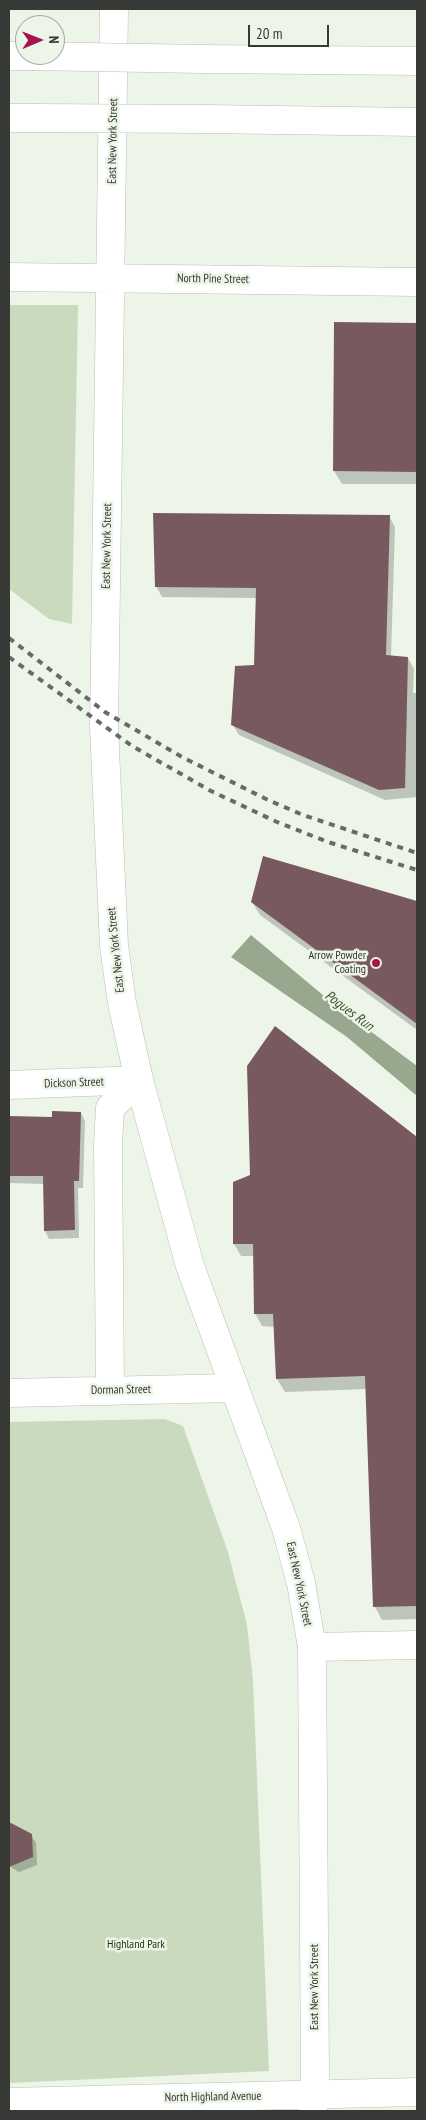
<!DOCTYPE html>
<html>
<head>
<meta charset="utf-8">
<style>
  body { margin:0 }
  #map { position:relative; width:426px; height:2120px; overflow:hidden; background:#edf5e8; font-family:"PT Sans Narrow",sans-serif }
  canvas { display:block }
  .frame { position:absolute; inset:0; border:10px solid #363934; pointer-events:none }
  .north { position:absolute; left:15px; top:15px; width:50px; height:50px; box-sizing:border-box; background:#edf5e8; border:1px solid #a4aaa0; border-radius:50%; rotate:89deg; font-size:14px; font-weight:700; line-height:20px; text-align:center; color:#363934 }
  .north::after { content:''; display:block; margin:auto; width:18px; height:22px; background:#a7144d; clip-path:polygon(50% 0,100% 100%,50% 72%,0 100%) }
  .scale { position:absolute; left:248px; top:25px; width:81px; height:22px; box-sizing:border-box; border:2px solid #363934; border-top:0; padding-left:6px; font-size:15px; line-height:18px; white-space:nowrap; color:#363934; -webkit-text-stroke:4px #edf5e8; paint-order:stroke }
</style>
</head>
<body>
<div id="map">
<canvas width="426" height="2120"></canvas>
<div class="frame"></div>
<div class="north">N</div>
<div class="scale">20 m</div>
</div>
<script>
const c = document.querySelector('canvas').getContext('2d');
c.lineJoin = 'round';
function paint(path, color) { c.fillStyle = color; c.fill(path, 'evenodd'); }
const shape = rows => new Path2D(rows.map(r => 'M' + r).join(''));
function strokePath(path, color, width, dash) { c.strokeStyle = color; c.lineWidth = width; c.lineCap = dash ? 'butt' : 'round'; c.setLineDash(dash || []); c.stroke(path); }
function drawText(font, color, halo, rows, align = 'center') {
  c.font = font + ' "PT Sans Narrow",sans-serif'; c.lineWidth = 5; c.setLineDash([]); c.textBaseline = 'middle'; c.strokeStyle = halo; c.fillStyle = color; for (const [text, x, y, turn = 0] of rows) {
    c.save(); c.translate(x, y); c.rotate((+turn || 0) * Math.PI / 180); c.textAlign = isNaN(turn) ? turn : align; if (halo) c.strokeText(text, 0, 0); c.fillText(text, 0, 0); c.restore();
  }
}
paint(shape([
  [9,305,78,305,72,624,49,619,9,589],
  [165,1419,183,1426,228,1552,247,1625,253,1680,269,2071,9,2083,9,1422]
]), '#cadabf');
paint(shape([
  [251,935,330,1001,417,1066,417,1096,347,1037,231,957]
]), '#98a88e');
paint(shape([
  [336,324,417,324,417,484,342,484,334,471],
  [389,516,395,527,391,657,408,658,414,669,413,693,417,693,417,797,385,800,239,735,233,725,256,666,257,598,162,597,156,586],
  [263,858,417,902,417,1030,260,915,252,902],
  [275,1028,417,1139,417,1619,382,1620,375,1607,367,1389,285,1392,277,1379,275,1327,262,1326,255,1313,255,1256,241,1256,234,1244,252,1176],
  [81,1113,85,1121,83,1188,78,1188,79,1238,49,1239,45,1231,44,1184,9,1183,9,1118,53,1118],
  [15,1826,31,1835,36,1843,37,1865,19,1872,9,1866,9,1830]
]), '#0003');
paint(shape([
  [334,322,417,323,417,472,333,471],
  [153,513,390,515,386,655,408,657,405,788,379,790,231,725,235,666,254,665,256,588,155,587],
  [263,856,417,901,417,1024,251,902],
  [275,1026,417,1137,417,1606,373,1607,365,1376,276,1379,273,1314,254,1314,253,1244,233,1244,233,1182,250,1175,247,1066],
  [52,1111,81,1112,79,1181,74,1181,75,1230,44,1231,43,1176,9,1176,9,1116,52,1117],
  [9,1822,32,1834,33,1857,9,1867]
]), '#78595f');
const minor = shape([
  [9,1085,139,1080],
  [110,1391,108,1145,110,1108,139,1080],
  [9,1393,234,1388],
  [312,1647,417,1645],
  [9,2102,417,2092]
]);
const major = shape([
  [114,9,104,727,114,946,122,1003,139,1080,190,1266,286,1528,301,1583,312,1647,315,2076,313,2111],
  [9,277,417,282]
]);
const highway = shape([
  [9,56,32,56],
  [203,59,417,61],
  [9,118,34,118],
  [205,119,417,122]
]);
strokePath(minor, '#b8c0b4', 29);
strokePath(major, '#b8c0b4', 29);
strokePath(highway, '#b8c0b4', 29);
strokePath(minor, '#fff', 28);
strokePath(major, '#fff', 28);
strokePath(highway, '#fff', 28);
strokePath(shape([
  [9,638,105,712,182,757,268,800,303,815,417,853],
  [9,657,132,746,211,791,277,822,328,842,417,870]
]), '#676b64', 4, [6, 6]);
const highwayBridge = shape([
  [32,56,203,59],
  [34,118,205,119]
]);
strokePath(highwayBridge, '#b8c0b4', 29, []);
strokePath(highwayBridge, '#fff', 28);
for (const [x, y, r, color] of [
  [376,963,5,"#a7144d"]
]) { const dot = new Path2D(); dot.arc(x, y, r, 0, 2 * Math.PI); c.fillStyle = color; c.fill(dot); strokePath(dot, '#edf5e8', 2); }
drawText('12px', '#363934', '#edf5e8', [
  ["East New York Street",113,141,-89],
  ["North Pine Street",213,279,1],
  ["East New York Street",107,546,-89],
  ["East New York Street",116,950,-96],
  ["Dickson Street",74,1083,-2],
  ["Dorman Street",121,1390,-1],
  ["East New York Street",299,1584,78],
  ["East New York Street",315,1987,-90],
  ["North Highland Avenue",213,2097,-1]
]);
drawText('12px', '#363934', '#edf5e8', [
  ["Arrow Powder",366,956],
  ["Coating",366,970]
], 'right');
drawText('12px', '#1e3409', '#edf5e8', [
  ["Highland Park",136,1945]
]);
drawText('italic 14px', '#3a5228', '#edf5e8', [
  ["Pogues Run",349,1011,37]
]);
</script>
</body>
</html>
